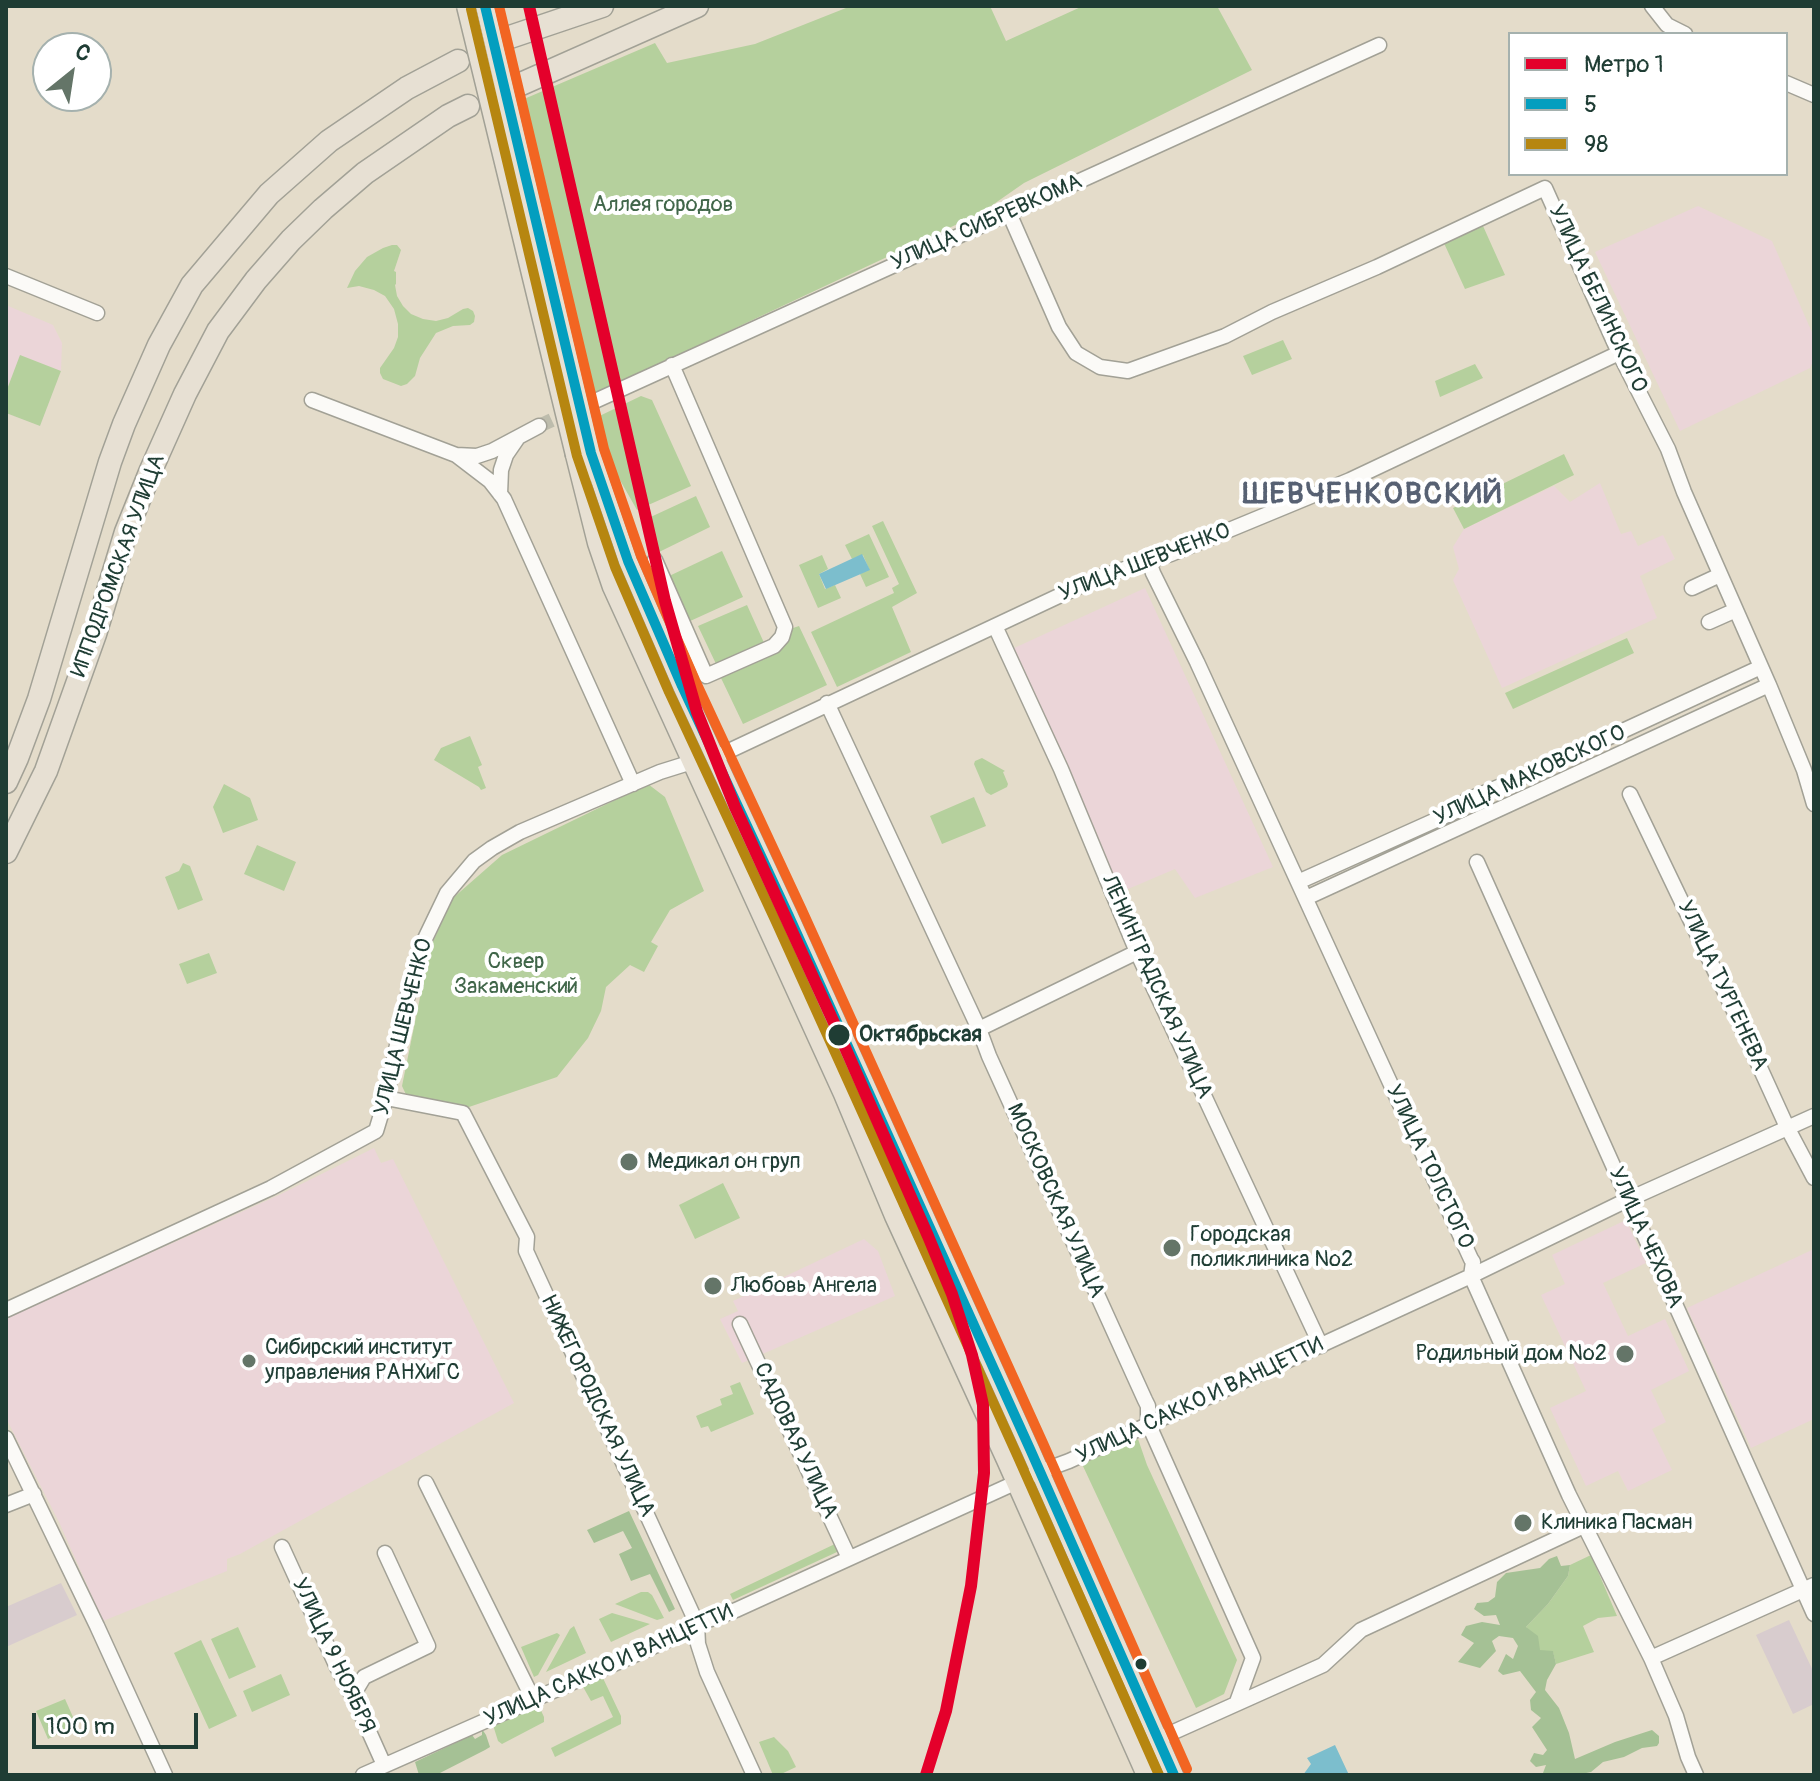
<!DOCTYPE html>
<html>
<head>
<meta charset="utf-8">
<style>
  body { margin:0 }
  #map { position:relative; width:1820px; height:1781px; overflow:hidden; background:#e4dcca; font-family:Pangolin,sans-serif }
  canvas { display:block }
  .frame { position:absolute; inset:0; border:8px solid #1f3d34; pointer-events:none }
  .legend { position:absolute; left:1508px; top:32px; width:280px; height:144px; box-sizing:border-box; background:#fff; border:2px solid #a5b1ae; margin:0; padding:10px 14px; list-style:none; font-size:24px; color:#1f3d34 }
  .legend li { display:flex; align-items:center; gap:16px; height:40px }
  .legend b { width:40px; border:2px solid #a5b1ae }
  .north { position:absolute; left:32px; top:32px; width:80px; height:80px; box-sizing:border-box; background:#fff; border:2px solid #a5b1ae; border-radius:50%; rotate:30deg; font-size:22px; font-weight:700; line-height:32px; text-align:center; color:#1f3d34 }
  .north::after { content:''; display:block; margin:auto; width:28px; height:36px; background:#647568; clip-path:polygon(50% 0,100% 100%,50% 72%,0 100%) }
  .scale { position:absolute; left:32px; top:1713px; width:166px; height:36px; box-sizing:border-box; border:4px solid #1f3d34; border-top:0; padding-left:10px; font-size:24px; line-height:28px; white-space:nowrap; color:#1f3d34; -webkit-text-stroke:6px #fff; paint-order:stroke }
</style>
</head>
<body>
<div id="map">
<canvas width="1820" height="1781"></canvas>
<div class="frame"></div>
<ul class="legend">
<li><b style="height:10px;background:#e4002b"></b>Метро 1</li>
<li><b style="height:10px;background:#039ebf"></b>5</li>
<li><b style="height:10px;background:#b68610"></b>98</li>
</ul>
<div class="north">С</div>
<div class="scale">100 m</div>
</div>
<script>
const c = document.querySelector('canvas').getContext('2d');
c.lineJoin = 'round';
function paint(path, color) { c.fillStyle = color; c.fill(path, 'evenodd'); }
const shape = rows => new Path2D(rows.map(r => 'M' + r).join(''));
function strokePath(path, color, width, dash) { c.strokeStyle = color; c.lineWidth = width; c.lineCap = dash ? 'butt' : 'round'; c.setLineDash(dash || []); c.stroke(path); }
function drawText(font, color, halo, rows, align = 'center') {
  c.font = font + ' Pangolin,sans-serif'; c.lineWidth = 8; c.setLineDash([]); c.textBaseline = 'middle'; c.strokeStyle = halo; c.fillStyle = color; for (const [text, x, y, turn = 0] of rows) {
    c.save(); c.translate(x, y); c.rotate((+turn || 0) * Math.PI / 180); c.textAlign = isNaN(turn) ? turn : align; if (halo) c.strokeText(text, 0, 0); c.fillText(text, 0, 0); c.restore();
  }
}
paint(shape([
  [1698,206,1772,241,1814,337,1814,359,1810,368,1680,431,1595,252],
  [6,305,53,325,62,343,61,371,40,426,6,413],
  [1600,483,1621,534,1631,531,1638,546,1663,535,1675,559,1640,576,1657,618,1502,688,1453,580,1459,569,1453,547,1464,529,1554,486,1570,502],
  [1145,588,1273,867,1195,898,1175,869,1121,892,1012,649],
  [374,1148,381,1163,393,1159,514,1403,240,1554,227,1559,227,1571,103,1621,59,1522,6,1418,6,1318,277,1196],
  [1626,1220,1646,1263,1603,1283,1628,1336,1665,1319,1689,1371,1651,1390,1666,1422,1652,1429,1672,1470,1628,1491,1618,1471,1586,1486,1550,1408,1586,1391,1541,1295,1565,1284,1552,1255],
  [864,1239,878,1251,895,1296,742,1363,720,1319,738,1311,733,1301],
  [1814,1249,1814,1419,1751,1448,1687,1308]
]), '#ebd5d8');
paint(shape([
  [61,1583,77,1615,6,1647,6,1607],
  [1789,1620,1814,1673,1814,1704,1793,1714,1756,1635]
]), '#d8ccce');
paint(shape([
  [851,6,990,6,1006,41,1083,6,1217,6,1252,70,1024,183,981,213,603,390,561,400,496,111,655,43,667,63,755,44],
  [1483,226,1505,275,1465,289,1443,241],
  [392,245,397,245,401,250,394,271,396,272,396,284,395,285,397,296,403,306,411,314,423,319,436,321,448,318,463,309,468,308,473,311,475,316,474,322,470,325,453,326,436,333,420,358,415,376,407,384,401,386,383,379,380,373,380,368,394,348,398,337,398,324,394,309,385,296,374,290,359,286,347,288,355,271,367,257,383,248],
  [1283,340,1292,359,1252,375,1243,356],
  [20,355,61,371,40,426,6,413,6,392],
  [1475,364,1483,378,1440,397,1435,381],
  [641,396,652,400,691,486,637,510,587,422],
  [1564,454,1574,475,1464,529,1453,508],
  [696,496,710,527,657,553,642,521],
  [883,521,917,593,892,607,911,652,837,687,811,632,894,593,892,588,899,584,872,526],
  [869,534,889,577,866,587,860,574,869,569,863,555,852,559,845,545],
  [722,551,743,597,688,622,667,577],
  [822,555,828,569,819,574,825,589,835,585,841,598,818,608,799,565],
  [747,605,765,645,717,666,698,626],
  [799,626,827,685,743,724,721,678,778,651,790,629],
  [1627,638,1634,653,1513,709,1505,693],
  [470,736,482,765,478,767,486,788,481,790,479,787,434,760,441,748],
  [982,758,1005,771,1003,772,1008,784,1007,787,991,795,986,792,974,764,975,761],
  [224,784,250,798,258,820,223,833,213,807],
  [648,784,665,797,704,891,670,910,651,942,658,946,644,972,630,965,606,987,601,1011,588,1038,557,1077,469,1107,409,1101,402,1086,430,948,453,898,502,855],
  [974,797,986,826,942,844,930,816],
  [257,845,296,862,284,891,244,874],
  [183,863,190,866,203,900,178,910,165,877,179,871],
  [209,953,217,973,187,984,179,964],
  [723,1183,740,1218,695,1239,679,1205],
  [740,1382,754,1414,711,1432,708,1426,701,1428,696,1416,722,1405,720,1399,733,1394,730,1386],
  [1138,1439,1147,1465,1237,1660,1224,1694,1196,1708,1082,1464],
  [837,1543,839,1550,837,1552,733,1600,730,1594],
  [1591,1555,1617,1616,1598,1618,1583,1626,1594,1652,1556,1664,1553,1652,1540,1651,1526,1627,1548,1604,1568,1576,1570,1565],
  [641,1592,648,1592,652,1595,664,1618,657,1620,615,1604],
  [612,1613,650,1624,611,1642,599,1619],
  [574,1626,586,1653,546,1672,570,1629],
  [238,1627,256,1667,229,1679,211,1639],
  [557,1633,560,1635,538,1675,534,1677,521,1647],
  [201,1640,237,1716,209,1729,174,1653],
  [281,1674,290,1695,252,1712,243,1691],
  [602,1676,621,1716,621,1724,555,1757,551,1748,613,1717,603,1696,591,1701,582,1685],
  [65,1699,77,1726,48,1739,36,1711],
  [537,1702,544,1717,544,1722,502,1744,498,1741,493,1725,499,1721],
  [774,1737,788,1751,796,1767,779,1775,773,1775,759,1742]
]), '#b5d09d');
paint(shape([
  [629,1511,675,1609,669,1612,650,1574,631,1581,619,1554,632,1548,623,1531,594,1543,587,1530],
  [1557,1556,1561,1566,1570,1565,1568,1576,1548,1604,1526,1627,1538,1636,1540,1650,1553,1651,1556,1664,1547,1680,1545,1690,1559,1708,1569,1733,1575,1759,1615,1742,1652,1730,1659,1736,1659,1743,1657,1746,1642,1748,1624,1757,1603,1762,1591,1772,1577,1775,1547,1775,1543,1773,1546,1765,1536,1767,1530,1761,1534,1753,1543,1755,1547,1750,1532,1727,1541,1718,1531,1710,1530,1700,1536,1692,1520,1671,1503,1675,1498,1671,1506,1654,1513,1659,1518,1646,1513,1638,1499,1636,1492,1641,1496,1651,1480,1668,1458,1662,1474,1643,1461,1635,1466,1626,1482,1622,1500,1625,1496,1615,1484,1616,1474,1609,1477,1603,1488,1602,1495,1597,1497,1582,1506,1573,1540,1568,1549,1559],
  [482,1729,486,1735,490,1747,485,1750,436,1775,419,1775,415,1762,472,1735,475,1739,482,1735]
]), '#a5c195');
paint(shape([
  [862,554,870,570,826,589,819,574],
  [1335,1745,1349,1775,1303,1775,1311,1764,1307,1758]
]), '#7cbecd');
strokePath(shape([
  [539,426,571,411]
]), '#bdbcac', 14, [14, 7]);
const minor = shape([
  [1652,6,1667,25,1685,34],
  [1786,83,1814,95],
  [1009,213,1059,327,1076,353,1100,367,1128,371,1225,336,1272,312,1377,267,1545,188,1619,353,1668,449,1684,492,1769,685,1804,770,1814,804],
  [6,276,97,313],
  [312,400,456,455,477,456,492,451,539,426],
  [595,401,1379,45],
  [456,455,490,481,504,499,633,784],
  [500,494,501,470,506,455,517,439],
  [655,560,706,676,774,646,782,637,785,627,672,365],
  [1149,561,1153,573,1197,662,1471,1259,1473,1262,1471,1276,1569,1495,1651,1658,1676,1716,1688,1757,1696,1775],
  [1692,588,1720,575],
  [1709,622,1736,610],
  [995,626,1061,769,1137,952,1321,1346],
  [827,703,979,1029,989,1056,1145,1400,1148,1406,1148,1423,1253,1658,1237,1702],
  [716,757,1097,578,1171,554,1350,480,1619,353],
  [1630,794,1736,1015,1787,1127,1814,1178],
  [1477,862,1814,1614],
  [1298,882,1456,811,1467,800,1525,776,1761,667],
  [1306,898,1769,685],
  [979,1029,1137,952],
  [386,1098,463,1113,527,1237,526,1251,697,1624,698,1644,707,1672,754,1775],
  [6,1310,271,1188,376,1131,386,1098,406,1002,422,945,447,893,474,861,492,848,520,832,660,772,692,762],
  [740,1324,849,1558],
  [6,1438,97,1626,165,1775],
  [426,1483,533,1699],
  [6,1505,34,1494],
  [282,1547,336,1665,358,1707,384,1765],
  [1651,1658,1814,1585],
  [352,1697,364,1677,428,1646,385,1553],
  [1158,1739,1323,1665,1361,1630,1586,1525],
  [363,1775,677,1636,697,1624,736,1610,1039,1472,1069,1461,1471,1276,1627,1200,1814,1116]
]);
const major = shape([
  [591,453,628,561,682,686,789,916,1030,1449,1174,1775],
  [575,455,597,543,612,587,843,1094,894,1216,1006,1460,1146,1775]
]);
const highway = shape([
  [510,37,602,6],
  [521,84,697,6],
  [6,782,17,758,39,699,110,462,124,424,159,345,192,285,269,194,329,141,407,88,458,61],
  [6,852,46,771,95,634,126,532,151,470,185,394,218,331,256,280,291,240,323,209,365,173,448,116,468,106]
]);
strokePath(minor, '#a2a196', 17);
strokePath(major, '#a2a196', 21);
strokePath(highway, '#a2a196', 25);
strokePath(minor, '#fbfaf7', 14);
strokePath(major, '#e7e0d3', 18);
strokePath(highway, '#e7e0d3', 22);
const majorBridge = shape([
  [466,6,575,455],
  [485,6,591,453]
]);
strokePath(majorBridge, '#a2a196', 21, []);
strokePath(majorBridge, '#e7e0d3', 18);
strokePath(shape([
  [485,6,591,453,628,561,682,686,789,916,1030,1449,1174,1775]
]), '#039ebf', 10);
strokePath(shape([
  [471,9,577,456,615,567,669,692,776,922,1017,1455,1159,1775]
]), '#b68610', 10);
strokePath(shape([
  [499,6,604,449,641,556,695,680,802,910,1043,1443,1187,1769]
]), '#f26522', 10);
strokePath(shape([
  [529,6,665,601,697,712,735,807,840,1036,928,1236,952,1294,972,1355,983,1405,984,1473,971,1586,946,1711,926,1775]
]), '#e4002b', 12);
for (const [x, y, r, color] of [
  [839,1035,12,"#1f3d34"],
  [629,1162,10,"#647568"],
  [1172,1248,10,"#647568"],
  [713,1286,10,"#647568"],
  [1625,1354,10,"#647568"],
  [249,1361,8,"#647568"],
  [1523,1523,10,"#647568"],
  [1141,1664,7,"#1f3d34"]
]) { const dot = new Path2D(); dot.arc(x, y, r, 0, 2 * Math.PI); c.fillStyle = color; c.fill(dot); strokePath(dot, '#fff', 3); }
drawText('22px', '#406649', '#fff', [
  ["Аллея городов",663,205],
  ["Сквер",516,962],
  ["Закаменский",516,987]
]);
drawText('22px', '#1f3d34', '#fff', [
  ["УЛИЦА СИБРЕВКОМА",987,223,-24],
  ["УЛИЦА БЕЛИНСКОГО",1597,299,65],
  ["УЛИЦА ШЕВЧЕНКО",1145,563,-21],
  ["ИППОДРОМСКАЯ УЛИЦА",119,566,-70],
  ["УЛИЦА МАКОВСКОГО",1530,776,-25],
  ["УЛИЦА ТУРГЕНЕВА",1722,986,65],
  ["ЛЕНИНГРАДСКАЯ УЛИЦА",1156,987,66],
  ["УЛИЦА ШЕВЧЕНКО",404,1027,-76],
  ["УЛИЦА ТОЛСТОГО",1429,1167,65],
  ["МОСКОВСКАЯ УЛИЦА",1055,1201,66],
  ["УЛИЦА ЧЕХОВА",1645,1238,66],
  ["УЛИЦА САККО И ВАНЦЕТТИ",1200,1401,-25],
  ["НИЖЕГОРОДСКАЯ УЛИЦА",597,1406,65],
  ["САДОВАЯ УЛИЦА",795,1441,65],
  ["УЛИЦА 9 НОЯБРЯ",333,1656,65],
  ["УЛИЦА САККО И ВАНЦЕТТИ",609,1666,-24]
]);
drawText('bold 22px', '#1f3d34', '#fff', [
  ["Октябрьская",859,1035]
], 'left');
drawText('22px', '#1f3d34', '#fff', [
  ["Медикал он груп",647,1162],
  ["Городская",1190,1235],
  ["поликлиника №2",1190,1260],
  ["Любовь Ангела",731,1286],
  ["Сибирский институт",265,1348],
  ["управления РАНХиГС",265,1373],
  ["Родильный дом №2",1607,1354,"right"],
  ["Клиника Пасман",1541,1523]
], 'left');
c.letterSpacing = '2px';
drawText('bold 30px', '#576173', '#fff', [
  ["ШЕВЧЕНКОВСКИЙ",1373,495]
]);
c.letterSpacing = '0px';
</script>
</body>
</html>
